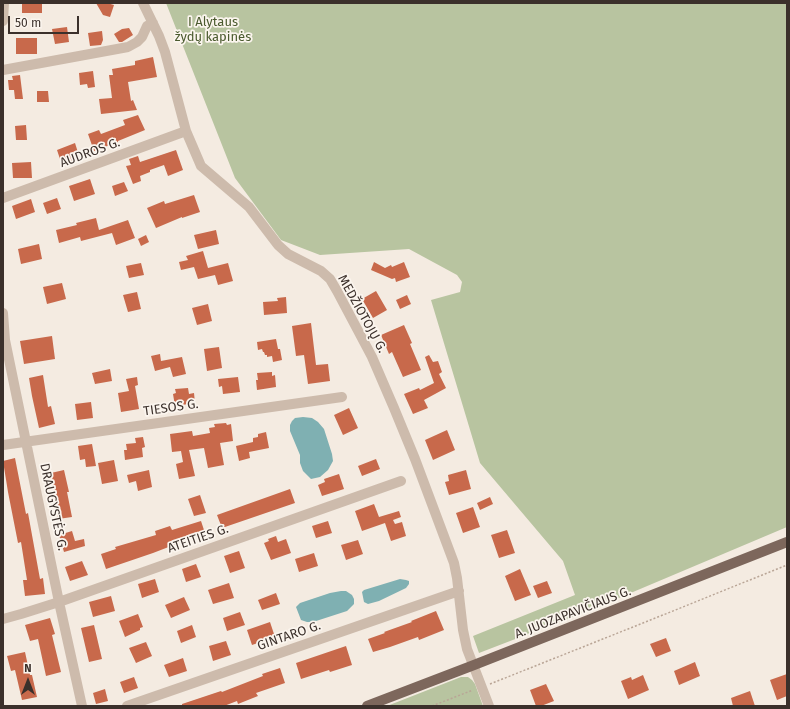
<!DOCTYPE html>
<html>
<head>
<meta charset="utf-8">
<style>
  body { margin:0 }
  #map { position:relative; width:790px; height:709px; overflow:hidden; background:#f4ebe1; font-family:"Fira Sans",sans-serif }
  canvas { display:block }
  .frame { position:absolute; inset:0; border:4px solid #3b302b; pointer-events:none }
  .north { position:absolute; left:8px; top:661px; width:40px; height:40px; -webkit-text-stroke:3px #fbf5ee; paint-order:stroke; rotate:0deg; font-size:11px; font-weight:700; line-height:16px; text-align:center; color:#3b302b }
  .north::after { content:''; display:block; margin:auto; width:14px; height:18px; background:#3b302b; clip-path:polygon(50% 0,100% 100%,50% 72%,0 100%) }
  .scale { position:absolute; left:8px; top:16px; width:71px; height:18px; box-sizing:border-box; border:2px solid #3b302b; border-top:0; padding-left:5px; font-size:12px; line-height:14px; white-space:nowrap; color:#3b302b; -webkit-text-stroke:3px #fbf5ee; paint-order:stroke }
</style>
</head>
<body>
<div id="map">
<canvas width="790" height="709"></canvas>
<div class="frame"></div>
<div class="north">N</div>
<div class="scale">50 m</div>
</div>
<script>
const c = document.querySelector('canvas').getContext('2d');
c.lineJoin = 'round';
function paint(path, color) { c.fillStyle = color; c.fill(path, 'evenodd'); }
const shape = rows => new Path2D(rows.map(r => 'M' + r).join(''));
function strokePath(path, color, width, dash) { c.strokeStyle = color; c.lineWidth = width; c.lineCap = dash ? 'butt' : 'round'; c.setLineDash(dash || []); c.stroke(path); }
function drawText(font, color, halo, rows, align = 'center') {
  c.font = font + ' "Fira Sans",sans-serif'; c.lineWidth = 3.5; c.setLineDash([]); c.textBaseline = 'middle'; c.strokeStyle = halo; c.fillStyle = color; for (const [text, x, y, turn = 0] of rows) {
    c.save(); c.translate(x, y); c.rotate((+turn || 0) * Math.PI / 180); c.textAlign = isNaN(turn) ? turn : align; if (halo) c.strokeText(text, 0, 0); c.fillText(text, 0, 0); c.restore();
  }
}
paint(shape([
  [166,3,787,3,787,527,588,611,479,653,473,636,575,595,563,561,480,463,431,300,460,292,462,282,457,275,409,249,320,255,281,240,235,178],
  [461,677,468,677,472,680,475,684,483,706,387,706]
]), '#b8c4a0');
paint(shape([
  [303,417,312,418,318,422,324,429,332,454,333,461,328,470,320,477,311,479,303,471,300,463,300,455,290,431,290,425,292,421,295,418],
  [400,579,406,580,409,581,409,584,406,588,379,601,368,604,364,602,362,592,364,590],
  [341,591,346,591,352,595,354,599,354,604,347,611,313,622,307,622,301,620,296,607,300,603,330,593]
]), '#7fb0b2');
paint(shape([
  [22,3,42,3,42,13,22,13],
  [96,3,107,3,114,5,110,17,103,15],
  [67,27,69,42,55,44,52,29],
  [129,28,133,35,122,42,119,42,114,34,122,29],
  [102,31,103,40,101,45,90,46,88,33],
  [16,38,37,38,37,54,16,54],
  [153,57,157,77,128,82,131,101,133,100,137,110,101,114,99,99,112,98,109,75,113,75,112,69,135,65,135,61],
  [93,71,95,87,88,88,87,84,80,85,79,73],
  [20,75,23,99,15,99,14,90,9,90,8,80,13,80,12,76],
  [37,91,48,91,49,102,37,102],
  [138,115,145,130,118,141,118,142,94,151,88,134,99,130,101,134,125,125,123,120],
  [26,125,27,140,16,140,15,126],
  [75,143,80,159,62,165,57,150],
  [176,150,183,170,168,176,164,165,150,170,150,172,140,176,141,181,133,184,126,166,131,165,129,159,138,156,140,162],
  [31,162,32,178,13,178,12,163],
  [90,179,95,194,74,201,69,186],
  [124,182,128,191,115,196,112,186],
  [194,195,200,212,182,218,182,217,156,228,147,208,164,201,165,204],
  [57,198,61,209,47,214,43,203],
  [31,199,35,212,16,219,12,206],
  [96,218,99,230,128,220,135,238,116,245,112,233,81,241,80,237,59,243,56,230,77,225,76,223],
  [216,230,219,244,198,249,194,235],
  [146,235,149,242,141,246,138,239],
  [39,244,42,259,21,264,18,249],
  [203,251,208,268,228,263,233,281,218,285,215,275,198,279,194,267,181,270,179,262,188,260,186,256],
  [374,262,385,268,391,265,392,267,404,262,410,277,396,282,395,278,392,279,371,270],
  [141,263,144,275,129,278,126,266],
  [62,283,66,299,47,304,43,287],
  [376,291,387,310,373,318,362,299],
  [137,292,141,309,128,312,123,295],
  [407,295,411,304,400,309,396,300],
  [286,297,287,313,264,315,263,302,278,301,277,298],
  [208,304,212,321,197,325,192,308],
  [311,323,316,365,328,364,330,381,308,384,304,355,296,356,292,326],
  [404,325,412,343,410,344,421,370,403,377,392,352,389,354,381,335],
  [52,336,55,359,24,364,20,341],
  [276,339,278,349,280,349,282,360,273,362,272,356,267,357,267,355,265,355,264,352,263,352,262,349,258,350,257,342],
  [219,347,222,368,207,371,204,349],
  [160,354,161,361,182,357,186,374,173,377,170,367,155,371,151,356],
  [429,355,433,362,438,361,442,372,439,374,446,388,424,400,428,408,413,414,404,394,419,388,420,390,434,383,425,357],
  [110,369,112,381,95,384,92,373],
  [272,372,272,376,275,375,276,387,257,390,256,380,258,380,257,373],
  [43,375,48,407,51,406,55,424,39,428,32,396,29,378],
  [137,377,138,385,135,386,139,409,121,412,118,393,129,391,126,379],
  [238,377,240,392,223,394,222,386,219,387,218,379],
  [188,388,189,394,194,393,195,403,175,406,173,394,176,393,175,389],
  [91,402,93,418,77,420,75,404],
  [349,408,358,428,343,435,334,415],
  [226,423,227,425,231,424,233,441,220,443,224,465,208,468,204,448,189,450,195,476,179,479,176,464,183,462,181,451,172,452,170,434,192,431,193,436,210,433,209,428,215,427,214,424],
  [447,430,455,450,433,460,425,440],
  [266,432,269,448,249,452,250,458,239,461,236,446,253,442,253,438,258,437,258,434],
  [143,437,145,447,142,448,143,457,125,460,124,450,127,450,126,444,136,443,135,438],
  [92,444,96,466,86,467,85,459,80,460,78,446],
  [15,458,26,514,28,513,40,579,43,578,45,594,25,596,23,580,27,580,21,542,18,543,8,492,3,461],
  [376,459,380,469,362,476,358,466],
  [114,460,118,481,102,484,98,463],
  [64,470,69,492,67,492,72,517,58,519,54,500,57,500,51,473],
  [149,470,152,487,138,491,136,481,129,483,127,475],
  [466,470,471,489,449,495,445,482,449,481,448,475],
  [339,474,344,489,322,496,318,485,325,482,324,479],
  [290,489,295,503,222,528,217,515],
  [200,495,206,513,194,516,188,499],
  [490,497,493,504,480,510,477,503],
  [374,504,379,517,399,511,401,517,393,520,395,524,402,522,406,536,391,541,385,523,362,531,355,511],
  [473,507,480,527,463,533,456,513],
  [201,521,205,533,179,542,179,543,153,553,106,569,101,554,116,549,115,547,156,535,155,531,170,526,172,530],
  [328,521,332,533,316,538,312,526],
  [507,530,515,553,499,558,491,535],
  [72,531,75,541,84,539,85,546,64,552,59,535],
  [276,536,278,542,286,539,291,553,271,560,264,543,269,541,268,539],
  [358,540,363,554,346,560,341,545],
  [239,551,245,568,230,573,224,556],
  [314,553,318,566,299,572,295,559],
  [82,561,88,575,70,581,65,567],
  [196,564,201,577,186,582,182,569],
  [520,569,531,595,515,601,505,576],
  [155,579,159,592,142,598,138,584],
  [547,581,552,593,538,598,533,586],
  [229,583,234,598,213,604,208,590],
  [276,593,280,604,262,610,258,600],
  [111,596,115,611,93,617,89,602],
  [184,597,190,610,171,618,165,605],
  [436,611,444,630,419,640,418,637,390,647,373,652,368,639,385,633,384,632,412,622,411,621],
  [240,612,245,625,227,631,223,618],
  [138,614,143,627,140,628,140,630,125,637,119,621],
  [50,618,55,634,52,635,61,672,46,676,38,639,30,641,25,625],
  [270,622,275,637,252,645,247,630],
  [94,625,102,659,89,662,81,628],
  [192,625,196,637,181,643,177,631],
  [666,638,671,651,656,657,650,644],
  [226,641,231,655,213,661,209,646],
  [146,642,152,656,136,663,129,648],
  [346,646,352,665,330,672,329,670,301,679,296,663],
  [25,652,30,675,32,675,37,697,22,700,15,670,11,671,7,656],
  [183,658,187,671,169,677,164,665],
  [695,662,700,676,679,685,674,671],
  [280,668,285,683,256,693,258,696,238,704,237,701,224,706,182,706,182,704,221,691,222,692,263,676,262,674],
  [787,674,787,696,777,700,770,680],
  [643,675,649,690,628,699,621,681,631,677,632,680],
  [134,677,138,688,124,693,120,682],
  [546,684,554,701,541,706,536,706,530,690],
  [105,689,108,701,96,704,93,693],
  [750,691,755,706,733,706,731,698]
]), '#c8694b');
strokePath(shape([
  [490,684,653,619,787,565],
  [432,706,473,690]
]), '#b9a596', 1.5, [2, 2]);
strokePath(shape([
  [143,3,159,36,165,52,186,131,201,166,249,207,278,245,288,254,321,271,330,279,337,291,372,357,394,408,415,459,454,563,457,578,463,630,467,649,489,706],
  [3,21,4,3],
  [3,70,128,47,137,42,142,37,147,26,153,23],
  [3,198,186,131],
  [3,313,5,340,59,602,82,706],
  [3,445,342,397],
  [3,619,21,614,59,602,401,481],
  [127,706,459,591]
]), '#cdbbac', 10);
strokePath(shape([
  [367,706,474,665,787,542]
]), '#7d675c', 10);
drawText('13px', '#4a5a2e', '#fbf5ee', [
  ["I Alytaus",213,22],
  ["žydų kapinės",213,37]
]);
drawText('13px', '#3b302b', '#fbf5ee', [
  ["AUDROS G.",90,153,-20],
  ["MEDŽIOTOJŲ G.",362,314,61],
  ["TIESOS G.",171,408,-8],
  ["DRAUGYSTĖS G.",53,507,78],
  ["ATEITIES G.",198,539,-19],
  ["A. JUOZAPAVIČIAUS G.",573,613,-21],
  ["GINTARO G.",289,636,-19]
]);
</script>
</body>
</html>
